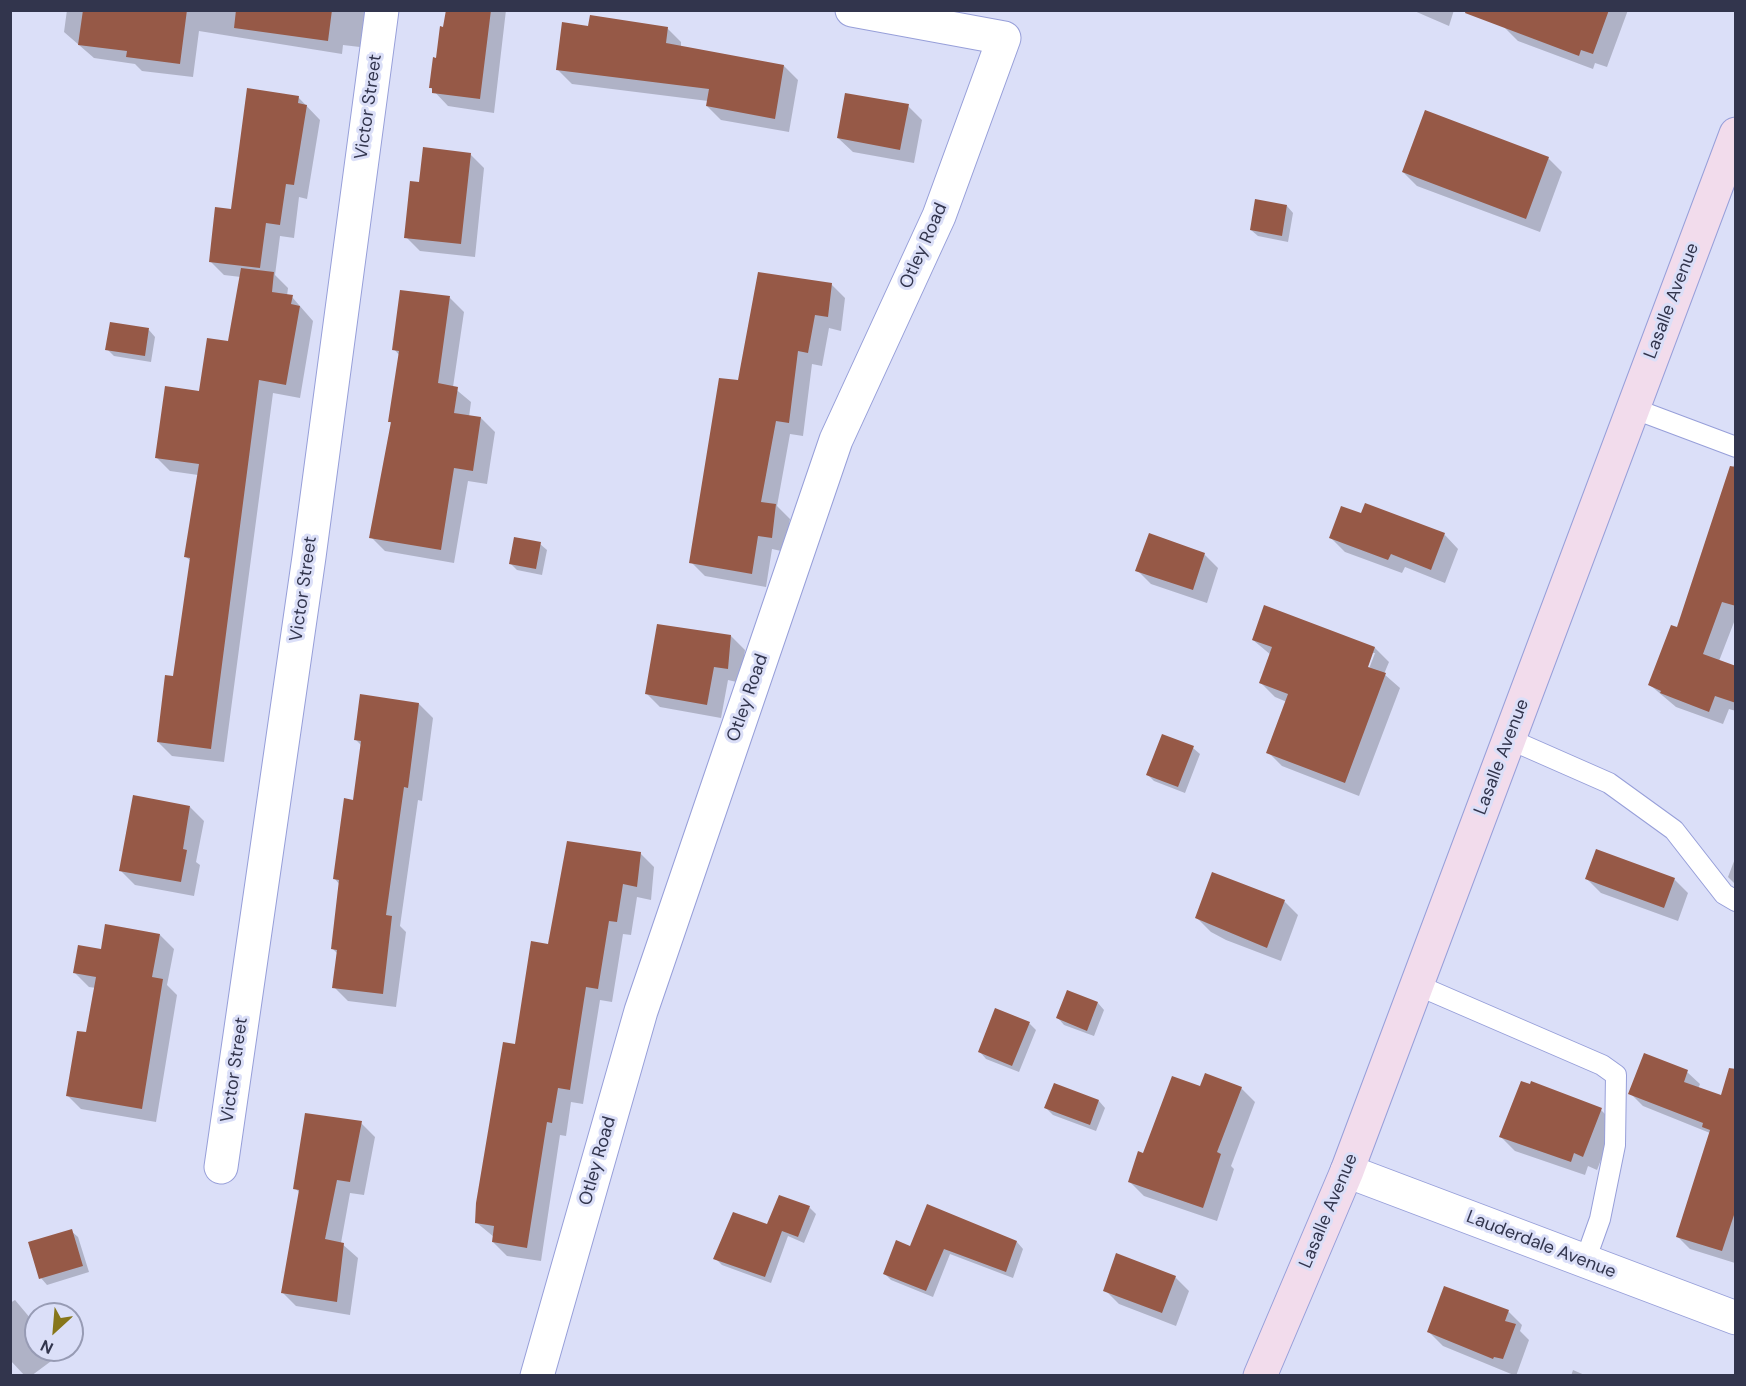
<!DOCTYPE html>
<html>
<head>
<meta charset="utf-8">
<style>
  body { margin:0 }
  #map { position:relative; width:1746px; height:1386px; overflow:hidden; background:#dbdff8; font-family:"DM Sans",sans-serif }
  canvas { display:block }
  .frame { position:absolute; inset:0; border:12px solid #32354d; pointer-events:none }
  .north { position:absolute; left:24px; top:1302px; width:60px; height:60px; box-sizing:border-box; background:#dbdff8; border:2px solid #979bb4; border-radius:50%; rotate:206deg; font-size:16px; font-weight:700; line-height:24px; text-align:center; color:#32354d }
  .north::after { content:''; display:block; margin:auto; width:21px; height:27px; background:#87761a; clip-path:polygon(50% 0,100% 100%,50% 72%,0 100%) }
</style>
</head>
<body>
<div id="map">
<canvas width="1746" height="1386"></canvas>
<div class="frame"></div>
<div class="north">N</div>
</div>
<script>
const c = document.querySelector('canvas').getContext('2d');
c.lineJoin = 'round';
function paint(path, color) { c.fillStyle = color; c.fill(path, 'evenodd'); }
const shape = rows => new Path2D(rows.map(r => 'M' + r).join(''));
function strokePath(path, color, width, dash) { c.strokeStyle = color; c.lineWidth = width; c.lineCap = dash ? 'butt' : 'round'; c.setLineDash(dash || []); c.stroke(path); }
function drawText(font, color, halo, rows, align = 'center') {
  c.font = font + ' "DM Sans",sans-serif'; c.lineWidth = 6; c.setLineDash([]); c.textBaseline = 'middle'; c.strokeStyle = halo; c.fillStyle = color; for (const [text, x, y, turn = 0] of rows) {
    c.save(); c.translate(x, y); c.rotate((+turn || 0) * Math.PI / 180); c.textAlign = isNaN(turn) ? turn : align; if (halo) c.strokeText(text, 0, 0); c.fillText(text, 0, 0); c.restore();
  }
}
paint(shape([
  [67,10,365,10,360,47,343,45,342,54,199,31,193,77,142,71,135,64,94,58,64,32],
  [447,10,506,10,494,113,448,106,431,88],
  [1412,10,1454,10,1449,26],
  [1511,10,1628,10,1607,67,1595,63,1593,69,1518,41,1504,27],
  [589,28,667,28,681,42,681,47,784,66,798,80,789,132,721,120,707,106,708,101,572,84,558,70],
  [298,97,320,120,307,199,299,197,294,238,280,236,275,275,288,288,287,296,292,297,313,321,300,398,273,393,224,762,172,756,158,742,175,677,191,561,186,557,198,475,170,471,156,457,230,343,241,277,224,275,210,261,232,211],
  [908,106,922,120,914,163,853,152,838,138],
  [470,154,484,168,475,257,420,251,406,237,421,184],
  [1548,158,1562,172,1540,232,1417,186,1403,172],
  [1287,206,1293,213,1288,242,1258,236,1251,230],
  [831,284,845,298,841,331,829,328,822,366,812,364,803,436,790,434,777,506,790,519,786,552,772,549,766,587,705,576,691,562,739,382],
  [450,298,464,312,453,387,471,402,469,417,481,418,495,432,487,484,468,481,454,563,385,551,371,537,392,424,389,421,400,356,394,349],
  [149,330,155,337,151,362,114,356,107,349],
  [1736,459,1736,617,1719,661,1736,668,1736,711,1729,709,1723,724,1676,707,1650,685,1678,629],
  [1362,515,1444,534,1458,549,1445,583,1405,567,1402,573,1345,552,1331,538],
  [540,544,547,550,542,575,517,570,511,564],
  [1204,554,1218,568,1207,603,1151,584,1137,570],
  [1265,607,1375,648,1389,662,1384,674,1400,688,1359,796,1282,766,1268,752,1287,702,1275,697,1261,683,1271,655,1253,640],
  [1371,653,1375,653,1367,674,1364,673],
  [731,636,745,650,741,683,728,680,721,718,660,707,646,693],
  [419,704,433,718,422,801,418,800,400,926,406,932,396,1007,348,1001,334,987,338,954,333,949,340,885,335,879,355,801,362,746,355,739],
  [1193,748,1200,754,1185,793,1154,781,1148,775],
  [190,807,204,821,196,862,200,865,194,896,135,885,121,871],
  [640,853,654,867,651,900,637,897,631,935,623,934,612,1002,600,1000,583,1104,571,1102,566,1136,560,1135,541,1261,507,1256,493,1242,494,1237,477,1223,516,1046,550,946],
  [1736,856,1736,885,1728,877],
  [1587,879,1674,879,1688,893,1678,921,1601,893],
  [1284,901,1298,915,1281,961,1226,940,1211,932,1197,918],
  [160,935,174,949,167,985,177,995,156,1122,81,1109,67,1095,87,1034,96,988,89,987,75,973,102,951],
  [1098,1003,1104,1010,1094,1036,1064,1025,1058,1018],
  [996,1010,1030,1024,1036,1030,1019,1072,986,1059,980,1052],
  [1687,1072,1700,1084,1698,1089,1736,1102,1735,1263,1690,1249,1677,1236,1710,1133,1643,1106,1630,1093],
  [1201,1088,1241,1088,1255,1102,1231,1166,1234,1169,1217,1221,1144,1196,1130,1182,1144,1155],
  [1099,1101,1105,1108,1096,1131,1053,1115,1046,1108],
  [1601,1110,1615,1124,1597,1170,1588,1166,1585,1175,1515,1151,1501,1137],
  [361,1123,375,1137,364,1195,350,1193,341,1243,358,1258,350,1315,296,1306,282,1292,300,1193,295,1188],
  [809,1207,816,1214,804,1243,788,1236,771,1283,722,1265,715,1258,768,1226],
  [71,1231,78,1237,89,1272,47,1285,41,1278],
  [1017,1242,1023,1249,1013,1278,950,1254,933,1297,891,1280,884,1273,911,1248],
  [1175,1277,1189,1291,1176,1326,1119,1304,1105,1290],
  [15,1300,36,1325,36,1350,54,1350,58,1356,31,1376,25,1376,10,1360,10,1303],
  [1508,1311,1522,1325,1520,1331,1529,1340,1516,1376,1443,1346,1429,1332],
  [1573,1370,1587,1376,1571,1376]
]), '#0003');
paint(shape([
  [83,10,187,10,180,64,126,57,127,51,78,45],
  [236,10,332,10,328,41,234,28],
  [446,10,491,10,480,99,432,93,432,88,429,88,433,57,436,58,440,26,443,27],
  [1466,10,1609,10,1593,54,1581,50,1579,56,1465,13],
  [590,15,668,27,666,43,784,65,775,119,706,106,709,89,556,70,562,22,588,26],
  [247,88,299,96,298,103,307,105,294,185,286,184,280,225,266,223,260,268,209,262,215,207,231,209],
  [845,93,909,104,900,150,837,138],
  [1425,110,1549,157,1526,219,1402,172],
  [423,147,471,153,461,244,404,238,410,181,419,182],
  [1255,199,1287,205,1282,236,1250,230],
  [241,268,274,272,272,292,293,295,291,304,300,306,286,385,259,380,211,749,157,742,165,675,173,676,190,558,184,557,199,464,155,458,165,386,199,391,207,338,228,341],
  [758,272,832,283,828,317,815,315,808,353,798,351,789,423,776,421,761,502,776,504,772,538,758,536,752,574,689,563,719,378,738,380],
  [400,290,450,296,438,383,458,387,454,413,481,417,473,471,454,468,441,550,369,538,391,422,388,422,399,351,392,350],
  [110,322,149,328,145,356,105,350],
  [1730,466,1736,467,1736,606,1722,602,1703,654,1736,666,1736,703,1715,696,1709,712,1660,693,1661,691,1648,685,1671,625,1677,627],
  [1365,503,1445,533,1431,570,1391,554,1388,560,1329,538,1341,506,1361,513],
  [1149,533,1205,553,1193,590,1135,571],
  [514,537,541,542,536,569,509,564],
  [1264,605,1375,647,1368,667,1386,673,1345,783,1266,753,1288,694,1259,683,1272,647,1252,640],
  [657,624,731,635,728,669,714,667,707,705,645,694],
  [360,694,419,703,408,788,404,787,386,915,392,916,383,994,332,988,337,950,331,949,339,880,333,879,344,798,353,800,361,741,354,740],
  [1162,734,1194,746,1178,787,1146,775],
  [133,795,190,806,183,849,187,850,181,882,119,871],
  [567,841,641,852,637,887,623,884,617,922,609,921,598,989,586,987,570,1090,558,1088,552,1123,547,1122,527,1248,492,1242,494,1226,475,1223,476,1203,503,1042,515,1044,531,941,548,944],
  [1596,849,1675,878,1664,908,1585,879],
  [1212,872,1285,900,1267,948,1195,918],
  [105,924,160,934,152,977,163,979,142,1109,66,1096,77,1031,86,1032,96,977,73,973,78,945,101,949],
  [1067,990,1098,1002,1087,1031,1056,1018],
  [995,1008,1030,1022,1012,1066,978,1052],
  [1644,1053,1688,1070,1684,1082,1721,1095,1729,1068,1736,1069,1736,1209,1722,1251,1676,1237,1710,1130,1702,1127,1703,1123,1628,1094],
  [1205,1073,1242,1087,1217,1152,1221,1154,1203,1208,1128,1182,1138,1151,1143,1153,1172,1076,1200,1086],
  [1521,1081,1530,1084,1531,1081,1602,1108,1583,1157,1574,1153,1571,1162,1499,1137],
  [1054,1083,1099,1100,1090,1125,1044,1108],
  [305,1113,362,1121,350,1182,337,1180,325,1239,344,1243,337,1302,281,1293,299,1190,293,1189],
  [779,1195,810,1206,798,1237,782,1231,765,1277,713,1259,733,1212,767,1224],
  [927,1204,1017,1241,1006,1272,944,1249,926,1291,883,1274,896,1240,910,1246],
  [72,1229,83,1266,39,1279,28,1242],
  [1116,1253,1176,1276,1162,1313,1103,1291],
  [1444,1286,1509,1310,1505,1321,1516,1324,1503,1359,1494,1357,1493,1359,1427,1332]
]), '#965947');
const service = shape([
  [1632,408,1736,447],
  [1509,739,1609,783,1674,830,1724,894,1736,901],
  [1417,985,1602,1065,1616,1075,1615,1145,1600,1219,1585,1261]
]);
const minor = shape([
  [221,1167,309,557,382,10],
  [1347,1171,1736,1318],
  [537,1376,641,1011,836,440,939,216,1004,38,852,10]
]);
const secondary = shape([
  [1260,1376,1347,1171,1736,134]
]);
strokePath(service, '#979fd9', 22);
strokePath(minor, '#979fd9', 35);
strokePath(secondary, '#979fd9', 35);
strokePath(service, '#fff', 20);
strokePath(minor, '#fff', 33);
strokePath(secondary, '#f2dcec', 33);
drawText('18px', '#32354d', '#dbdff8', [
  ["Victor Street",369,107,-82],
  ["Otley Road",924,246,-66],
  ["Lasalle Avenue",1672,301,-69],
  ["Victor Street",304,589,-82],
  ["Otley Road",748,698,-71],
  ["Lasalle Avenue",1502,757,-69],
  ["Victor Street",235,1070,-82],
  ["Otley Road",598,1161,-74],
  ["Lasalle Avenue",1329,1211,-67],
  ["Lauderdale Avenue",1541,1245,21]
]);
</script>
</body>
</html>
